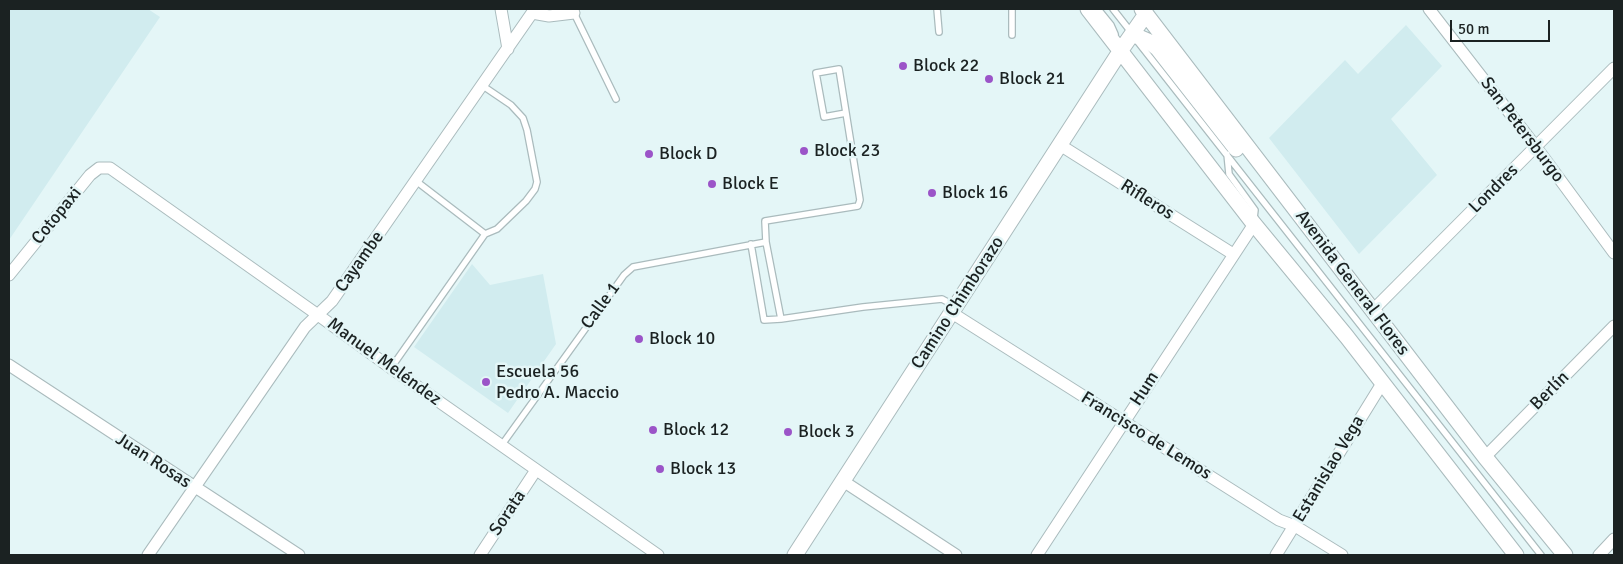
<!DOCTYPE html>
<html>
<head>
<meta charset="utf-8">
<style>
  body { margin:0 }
  #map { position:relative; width:1623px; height:564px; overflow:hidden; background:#e4f6f7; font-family:Signika,sans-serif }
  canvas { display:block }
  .frame { position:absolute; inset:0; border:10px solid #1b2222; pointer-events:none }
  .scale { position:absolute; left:1450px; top:20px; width:100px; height:22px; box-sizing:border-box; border:2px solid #1b2222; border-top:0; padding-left:6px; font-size:15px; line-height:18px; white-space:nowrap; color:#1b2222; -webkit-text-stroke:4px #e4f6f7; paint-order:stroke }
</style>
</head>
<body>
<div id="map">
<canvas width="1623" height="564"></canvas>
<div class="frame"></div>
<div class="scale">50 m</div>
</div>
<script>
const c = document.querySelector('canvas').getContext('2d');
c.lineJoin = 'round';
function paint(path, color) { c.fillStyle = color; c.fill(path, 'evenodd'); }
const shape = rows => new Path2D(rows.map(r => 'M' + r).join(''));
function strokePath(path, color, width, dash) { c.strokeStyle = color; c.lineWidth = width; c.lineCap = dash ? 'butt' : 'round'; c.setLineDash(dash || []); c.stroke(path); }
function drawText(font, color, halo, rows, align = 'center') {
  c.font = font + ' Signika,sans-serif'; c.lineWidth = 5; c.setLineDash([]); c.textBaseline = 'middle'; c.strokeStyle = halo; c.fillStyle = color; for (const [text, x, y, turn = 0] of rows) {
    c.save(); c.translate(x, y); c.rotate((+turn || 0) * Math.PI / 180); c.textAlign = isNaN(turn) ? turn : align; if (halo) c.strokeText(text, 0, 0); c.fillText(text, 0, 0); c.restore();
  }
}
paint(shape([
  [9,9,148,9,160,17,9,240],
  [1406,25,1442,66,1391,119,1437,175,1359,254,1269,138,1345,60,1358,74],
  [472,264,490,285,543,274,556,344,508,413,414,347]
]), '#d1ecef');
const lane = shape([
  [937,9,939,32],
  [1012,9,1012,35],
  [1098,9,1111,25,1115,34],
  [1113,9,1131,32],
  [574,13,616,99],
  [1138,42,1541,555],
  [483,86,511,105,523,118,527,130,537,182,535,189,526,201,497,229,485,234],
  [1227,154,1229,174,1255,210,1254,218],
  [766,242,765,221,858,206,860,200,839,69,816,73,824,117,846,113],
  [751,244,764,320,781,319],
  [391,368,485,234,416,181],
  [501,446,624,275,633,267,766,242,781,319,863,307,942,299,955,306]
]);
const street = shape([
  [501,9,508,49],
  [1429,9,1536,147,1614,253],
  [1060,145,1233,254],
  [9,275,90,175,99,168,110,168,318,315,391,368,658,555],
  [1373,310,1614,68],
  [952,313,1279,520,1295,526,1342,555],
  [9,365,299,555],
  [1485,457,1614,326],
  [843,481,956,555],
  [148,555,305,327,332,301,532,13,549,16,574,13],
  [480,555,536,470],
  [1037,555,1254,224],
  [1276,555,1383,382],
  [1599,555,1614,539]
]);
const secondary = shape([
  [1088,9,1254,224,1347,337,1516,555],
  [1142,9,1485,457,1565,555],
  [1132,34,1148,41,1157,48,1236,149],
  [795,555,1121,50,1146,14]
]);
strokePath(lane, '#aabbbd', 8);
strokePath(street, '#aabbbd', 13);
strokePath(secondary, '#aabbbd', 17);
strokePath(lane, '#fff', 5.5);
strokePath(street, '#fff', 11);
strokePath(secondary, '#fff', 15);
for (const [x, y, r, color] of [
  [903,66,5,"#9b54c8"],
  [989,79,5,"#9b54c8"],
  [804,151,5,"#9b54c8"],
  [649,154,5,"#9b54c8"],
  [712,184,5,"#9b54c8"],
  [932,193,5,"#9b54c8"],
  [639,339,5,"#9b54c8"],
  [486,382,5,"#9b54c8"],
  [653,430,5,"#9b54c8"],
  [788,432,5,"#9b54c8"],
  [660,469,5,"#9b54c8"]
]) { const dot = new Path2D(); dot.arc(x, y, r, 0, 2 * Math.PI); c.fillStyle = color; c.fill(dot); strokePath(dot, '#e4f6f7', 2); }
drawText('18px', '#1b2222', '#e4f6f7', [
  ["Block 22",913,66],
  ["Block 21",999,79],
  ["Block 23",814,151],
  ["Block D",659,154],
  ["Block E",722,184],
  ["Block 16",942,193],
  ["Block 10",649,339],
  ["Escuela 56",496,372],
  ["Pedro A. Maccio",496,393],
  ["Block 12",663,430],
  ["Block 3",798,432],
  ["Block 13",670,469]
], 'left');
drawText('18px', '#1b2222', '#e4f6f7', [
  ["San Petersburgo",1522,130,53],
  ["Londres",1494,189,-45],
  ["Rifleros",1147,200,32],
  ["Cotopaxi",57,216,-51],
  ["Cayambe",360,262,-55],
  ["Avenida General Flores",1352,283,53],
  ["Camino Chimborazo",958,303,-57],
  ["Calle 1",601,306,-54],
  ["Manuel Meléndez",384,362,36],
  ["Hum",1145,389,-57],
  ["Berlín",1550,391,-45],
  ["Francisco de Lemos",1146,436,32],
  ["Juan Rosas",153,461,33],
  ["Estanislao Vega",1329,469,-59],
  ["Sorata",508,513,-56]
]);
</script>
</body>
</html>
